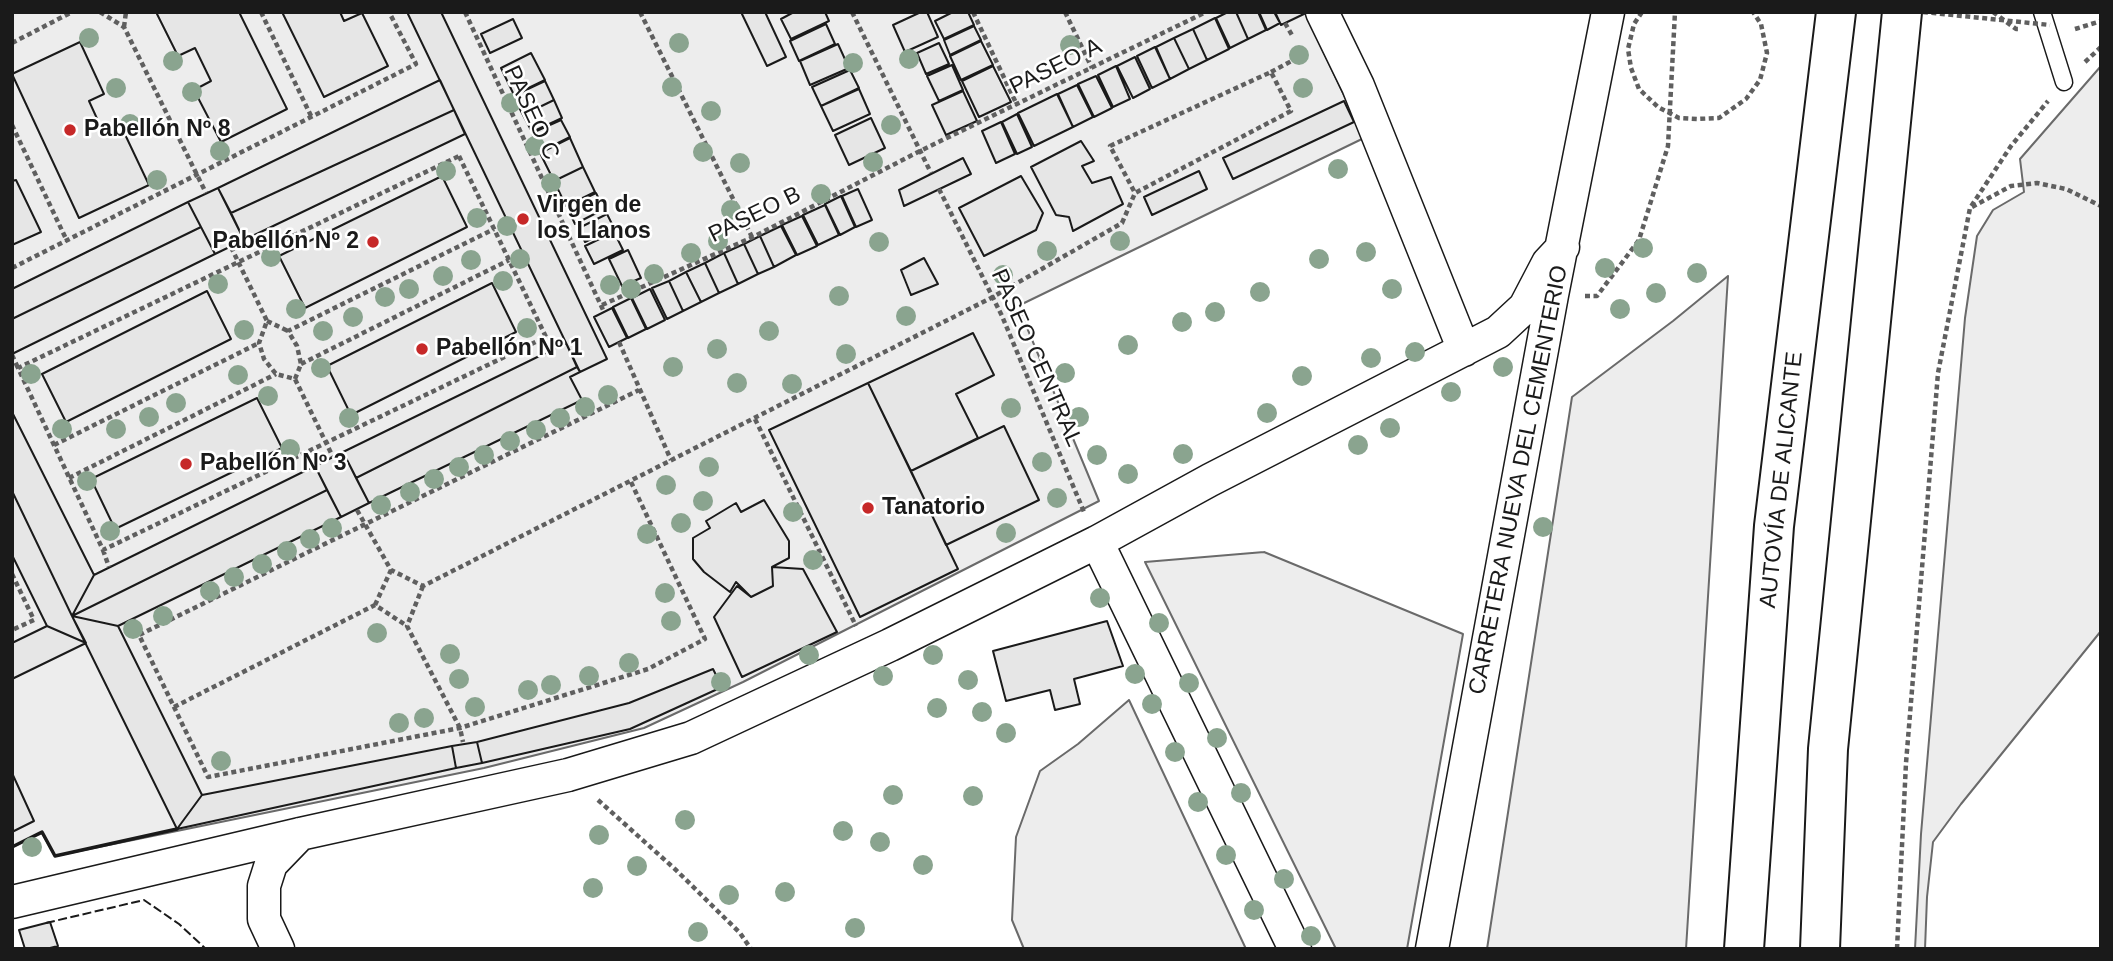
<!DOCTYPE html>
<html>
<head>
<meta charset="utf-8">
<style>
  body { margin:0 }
  #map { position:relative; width:2113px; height:961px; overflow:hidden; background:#fff; font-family:Arial,sans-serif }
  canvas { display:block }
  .frame { position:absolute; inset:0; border:14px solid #1a1a1a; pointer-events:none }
</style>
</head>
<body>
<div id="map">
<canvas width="2113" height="961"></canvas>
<div class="frame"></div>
</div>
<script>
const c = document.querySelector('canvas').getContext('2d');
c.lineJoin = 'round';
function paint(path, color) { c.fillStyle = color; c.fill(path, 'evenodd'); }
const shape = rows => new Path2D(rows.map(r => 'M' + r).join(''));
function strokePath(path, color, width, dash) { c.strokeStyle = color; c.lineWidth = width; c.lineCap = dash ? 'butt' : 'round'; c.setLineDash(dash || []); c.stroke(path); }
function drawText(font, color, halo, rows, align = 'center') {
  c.font = font + ' Arial,sans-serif'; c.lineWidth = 5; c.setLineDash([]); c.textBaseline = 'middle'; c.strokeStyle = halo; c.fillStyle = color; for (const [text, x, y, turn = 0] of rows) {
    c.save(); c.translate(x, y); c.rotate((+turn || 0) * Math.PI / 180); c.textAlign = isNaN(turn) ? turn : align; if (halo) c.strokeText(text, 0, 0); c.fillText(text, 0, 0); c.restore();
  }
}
const green = shape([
  [12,12,1305,12,1364,138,1018,306,1099,501,743,682,644,728,484,768,55,856,42,833,12,847,12,12],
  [2101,66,2101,631,1961,804,1933,842,1927,897,1925,949,1915,949,1921,834,1965,318,1977,236,1993,210,2024,192,2020,159,2101,66],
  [1728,276,1686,949,1487,949,1572,397,1673,321,1728,276],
  [1264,552,1463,634,1407,949,1336,949,1145,562,1264,552],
  [1129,700,1246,949,1024,949,1012,920,1016,837,1040,771,1078,744,1129,700]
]);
paint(green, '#ededed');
strokePath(green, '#6a6a6a', 2);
const building = shape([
  [156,12,239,12,287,109,221,142,194,90,211,81,195,48,178,56,156,12],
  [282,12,340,12,344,21,362,13,388,66,324,97,282,12],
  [407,12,441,12,607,359,580,372,407,12],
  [741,12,765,12,786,57,767,66,741,12],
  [794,12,825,12,829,21,791,39,781,19,794,12],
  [921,12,927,12,938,37,905,52,893,25,921,12],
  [953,12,968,12,974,25,944,39,935,21,953,12],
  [1228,12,1236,12,1248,39,1230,48,1216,18,1228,12],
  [1236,12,1258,12,1266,30,1248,39,1236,12],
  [1259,12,1274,12,1280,23,1267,30,1259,12],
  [1275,12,1305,12,1306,13,1281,25,1275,12],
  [1215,18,1229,49,1207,60,1193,29,1215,18],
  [513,19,522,38,490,53,481,34,513,19],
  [826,24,835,44,799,61,790,41,826,24],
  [974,26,981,40,950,55,944,40,974,26],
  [1193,29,1207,60,1189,69,1174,38,1193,29],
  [1174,38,1189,69,1170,79,1156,47,1174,38],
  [981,41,993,65,961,80,950,56,981,41],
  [80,42,104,94,89,101,104,134,121,126,149,185,79,218,12,74,80,42],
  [939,43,949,64,926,74,917,53,939,43],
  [838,44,849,68,810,85,800,61,838,44],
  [1155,47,1170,79,1152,88,1137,56,1155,47],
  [531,53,545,80,514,95,501,68,531,53],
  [1135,57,1150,89,1133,98,1117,66,1135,57],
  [952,65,963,90,939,101,927,76,952,65],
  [993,66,1011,102,979,117,962,81,993,66],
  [1116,66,1130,99,1113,107,1098,75,1116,66],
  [850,70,859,88,821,106,812,87,850,70],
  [1096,76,1112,108,1094,117,1078,84,1096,76],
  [440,80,454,110,231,213,218,188,440,80],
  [545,81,554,100,523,115,513,96,545,81],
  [1077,85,1093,117,1073,127,1058,94,1077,85],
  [859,89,870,114,833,131,821,106,859,89],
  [963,91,977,121,946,135,932,105,963,91],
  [1057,94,1073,127,1034,146,1018,113,1057,94],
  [554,100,562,118,532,132,523,115,554,100],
  [1344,101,1354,122,1233,179,1223,158,1344,101],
  [454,110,465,134,244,240,231,213,454,110],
  [1017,114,1032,147,1017,154,1002,122,1017,114],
  [871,118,885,148,849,165,835,135,871,118],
  [561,120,570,137,540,152,532,133,561,120],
  [1001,122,1015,154,996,163,982,131,1001,122],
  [570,138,583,167,554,181,540,153,570,138],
  [1081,141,1094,161,1082,166,1092,183,1111,177,1123,204,1073,231,1069,217,1056,215,1031,167,1081,141],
  [963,158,971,174,904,206,899,190,963,158],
  [583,167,595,192,566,206,554,181,583,167],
  [1199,171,1207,189,1152,215,1144,197,1199,171],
  [442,176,467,227,305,308,279,256,442,176],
  [1021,176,1043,213,1036,230,984,256,959,208,1021,176],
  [16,180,41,232,12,245,12,181,16,180],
  [218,188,244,240,215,254,188,202,218,188],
  [858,189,872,220,856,227,842,196,858,189],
  [596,193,604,209,575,224,567,207,596,193],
  [841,196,855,227,840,235,825,204,841,196],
  [188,202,201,227,12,319,12,289,188,202],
  [825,205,839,235,818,245,803,215,825,205],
  [607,214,614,228,585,242,579,228,607,214],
  [802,216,817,246,797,255,782,225,802,216],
  [781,226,796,255,774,267,760,236,781,226],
  [201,227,215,254,12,354,12,319,201,227],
  [614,232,623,250,594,264,585,246,614,232],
  [760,236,774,267,758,274,744,244,760,236],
  [744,244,758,274,738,284,724,253,744,244],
  [628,250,641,278,622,286,609,259,628,250],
  [724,253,738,284,719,293,705,263,724,253],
  [924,258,938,284,911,295,901,270,924,258],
  [705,263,719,293,701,302,686,272,705,263],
  [686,272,701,302,683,311,669,281,686,272],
  [669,281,683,311,667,319,652,288,669,281],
  [492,283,516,332,351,415,327,366,492,283],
  [650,289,665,320,647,329,632,298,650,289],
  [207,291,231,339,66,422,42,374,207,291],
  [631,298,646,329,628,338,613,307,631,298],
  [612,308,627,338,609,347,594,317,612,308],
  [973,333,994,375,956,394,978,438,911,471,868,383,973,333],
  [566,343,577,367,356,478,343,452,566,343],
  [577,367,580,372,570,377,582,400,369,503,356,478,577,367],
  [868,383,958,569,860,617,769,430,868,383],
  [257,398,282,448,115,529,91,479,257,398],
  [12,412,94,575,72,616,12,491,12,412],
  [1004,426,1039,500,946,545,911,471,1004,426],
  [343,452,369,503,341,517,315,466,343,452],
  [315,466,327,490,72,616,94,575,315,466],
  [327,490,341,517,118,626,72,616,327,490],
  [12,491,72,616,86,643,47,626,12,555,12,491],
  [764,500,789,541,789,558,772,567,773,586,751,597,736,582,730,592,704,572,693,559,693,538,710,528,706,521,736,503,741,512,764,500],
  [772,567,803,569,837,632,742,677,714,617,737,586,751,597,773,586,772,567],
  [72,616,118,626,202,795,177,829,72,616],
  [1107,621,1123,666,1074,679,1080,704,1055,710,1050,690,1006,701,993,651,1107,621],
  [47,626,86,643,12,679,12,643,47,626],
  [713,669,722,687,630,729,482,763,477,742,629,703,713,669],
  [477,742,482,763,456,768,452,746,477,742],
  [452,746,456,768,177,829,202,795,452,746],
  [12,773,34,821,12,832,12,773],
  [50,922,58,946,46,949,25,949,19,930,50,922]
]);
paint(building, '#e6e6e6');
strokePath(building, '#1a1a1a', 2);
const service = shape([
  [2042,12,2064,82]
]);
const minor = shape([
  [1322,12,1358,86,1464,350],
  [1097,542,1295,949],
  [12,902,300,834,568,775,691,738,890,645,1097,542,1210,480,1498,332,1525,307,1548,263,1563,247],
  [278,949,264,919,264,886,271,864,300,834],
  [1432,949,1552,295,1608,12]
]);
const motorway = shape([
  [1744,949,1774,526,1836,12],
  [1820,949,1828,749,1902,12]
]);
strokePath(service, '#1a1a1a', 19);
strokePath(minor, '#1a1a1a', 35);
strokePath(motorway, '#1a1a1a', 42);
strokePath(shape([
  [100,12,124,27,206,193],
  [261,12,312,118],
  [465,12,604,312],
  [640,12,752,237],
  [852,12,931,173],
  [973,12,1017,105],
  [1065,12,1092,68],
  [1993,12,2016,29,2021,29],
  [1285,23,1293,37],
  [124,27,126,12],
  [2075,29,2101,21],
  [12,43,72,12],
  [2085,62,2101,47],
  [1271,72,1299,57,1299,48],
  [12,125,67,241],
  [459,156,546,337,103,550,18,368,459,156],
  [939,189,1002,316,1084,512],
  [1972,207,2011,186,2037,183,2066,189,2101,206],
  [231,247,267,321,259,343,264,359,276,374,295,379,333,457],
  [12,268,416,64,389,12],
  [1585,296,1597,296,1639,240,1668,146,1675,12],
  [602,305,753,237,920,151,1206,12],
  [267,321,288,331],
  [619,342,671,460],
  [12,355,18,368],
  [301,364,509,260],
  [295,379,301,364,297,346,288,331,494,229],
  [755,419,856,626],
  [54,445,259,343],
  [69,478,276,374],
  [631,482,705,639,648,669,460,728,208,777,139,635,639,390],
  [357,510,391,570,423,586,991,298,1122,223,1135,193,1291,111,1271,72,1110,146,1135,193],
  [103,550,109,567],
  [12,574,34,620,12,630],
  [423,586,407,626,460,728,463,742],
  [375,605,391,570],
  [133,619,139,635],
  [174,707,375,605,407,626],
  [598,800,676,870,740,933,751,949],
  [1897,949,1906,763,1938,373,1970,208,2011,146,2048,101]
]), '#5f5f5f', 4.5, [5, 3.5]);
strokePath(service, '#fff', 16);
strokePath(minor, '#fff', 32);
strokePath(motorway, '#fff', 38);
strokePath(shape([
  [1642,12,1634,24,1628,49,1631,68,1639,89,1658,107,1679,118,1697,119,1719,118,1746,99,1760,80,1767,53,1761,24,1753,12],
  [1923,12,2050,25]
]), '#5f5f5f', 4.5, [5, 3.5]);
strokePath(shape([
  [46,923,144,900,179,924,206,949]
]), '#1a1a1a', 2, [9, 3.5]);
strokePath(shape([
  [12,847,42,832,55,856,177,829]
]), '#1a1a1a', 3.5);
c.fillStyle = '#8aa48f';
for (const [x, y] of [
  [89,38],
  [679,43],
  [1070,45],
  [1299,55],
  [909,59],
  [173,61],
  [853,63],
  [672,87],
  [116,88],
  [1303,88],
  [192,92],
  [511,103],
  [711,111],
  [130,124],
  [891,125],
  [535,146],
  [220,151],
  [703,152],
  [873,162],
  [740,163],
  [1338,169],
  [446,171],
  [157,180],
  [551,183],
  [821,194],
  [731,210],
  [477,218],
  [507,226],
  [718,241],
  [1120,241],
  [879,242],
  [1643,248],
  [1047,251],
  [1366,252],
  [691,253],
  [271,257],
  [520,259],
  [1319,259],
  [471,260],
  [1605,268],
  [1697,273],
  [654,274],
  [1003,275],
  [443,276],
  [503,281],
  [218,284],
  [610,285],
  [409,289],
  [631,289],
  [1392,289],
  [1260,292],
  [1656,293],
  [839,296],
  [385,297],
  [296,309],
  [1620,309],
  [1215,312],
  [906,316],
  [353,317],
  [1182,322],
  [527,328],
  [244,330],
  [323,331],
  [769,331],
  [1128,345],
  [717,349],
  [1415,352],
  [846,354],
  [1371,358],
  [673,367],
  [1503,367],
  [321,368],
  [1065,373],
  [31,374],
  [238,375],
  [1302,376],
  [737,383],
  [792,384],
  [1451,392],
  [608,395],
  [268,396],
  [176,403],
  [585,407],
  [1011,408],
  [1267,413],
  [149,417],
  [1079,417],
  [349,418],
  [560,418],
  [1390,428],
  [62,429],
  [116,429],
  [536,430],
  [510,441],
  [1358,445],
  [290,449],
  [1183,454],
  [484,455],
  [1097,455],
  [1042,462],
  [459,467],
  [709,467],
  [1128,474],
  [434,479],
  [87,481],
  [666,485],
  [410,492],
  [1057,498],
  [703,501],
  [381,505],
  [793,512],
  [681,523],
  [1543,527],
  [332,528],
  [110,531],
  [1006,533],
  [647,534],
  [310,539],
  [287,551],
  [813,560],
  [262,564],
  [234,577],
  [210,591],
  [665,593],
  [1100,598],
  [163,616],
  [671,621],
  [1159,623],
  [133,629],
  [377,633],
  [450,654],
  [809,655],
  [933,655],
  [629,663],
  [1135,674],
  [589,676],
  [883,676],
  [459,679],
  [968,680],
  [721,682],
  [1189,683],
  [551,685],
  [528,690],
  [1152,704],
  [475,707],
  [937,708],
  [982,712],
  [424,718],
  [399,723],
  [1006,733],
  [1217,738],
  [1175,752],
  [221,761],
  [1241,793],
  [893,795],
  [973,796],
  [1198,802],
  [685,820],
  [843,831],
  [599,835],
  [880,842],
  [32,847],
  [1226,855],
  [923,865],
  [637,866],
  [1284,879],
  [593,888],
  [785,892],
  [729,895],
  [1254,910],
  [855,928],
  [698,932],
  [1311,936]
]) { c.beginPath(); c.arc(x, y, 10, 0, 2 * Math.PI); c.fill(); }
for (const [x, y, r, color] of [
  [70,130,7,"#c62828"],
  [523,219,7,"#c62828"],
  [373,242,7,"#c62828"],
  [422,349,7,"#c62828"],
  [186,464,7,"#c62828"],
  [868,508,7,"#c62828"]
]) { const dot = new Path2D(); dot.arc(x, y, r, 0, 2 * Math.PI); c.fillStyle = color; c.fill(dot); strokePath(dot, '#fff', 2.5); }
drawText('23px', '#1a1a1a', '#fff', [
  ["PASEO A",1056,67,-26],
  ["PASEO C",531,113,65],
  ["PASEO B",755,215,-26],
  ["PASEO CENTRAL",1036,358,66],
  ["CARRETERA NUEVA DEL CEMENTERIO",1519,480,-79],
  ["AUTOVÍA DE ALICANTE",1782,480,-84]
]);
drawText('bold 23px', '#1a1a1a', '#fff', [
  ["Pabellón Nº 8",84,130],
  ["Virgen de",537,206],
  ["los Llanos",537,232],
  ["Pabellón Nº 2",359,242,"right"],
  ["Pabellón Nº 1",436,349],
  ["Pabellón Nº 3",200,464],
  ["Tanatorio",882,508]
], 'left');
</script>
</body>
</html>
